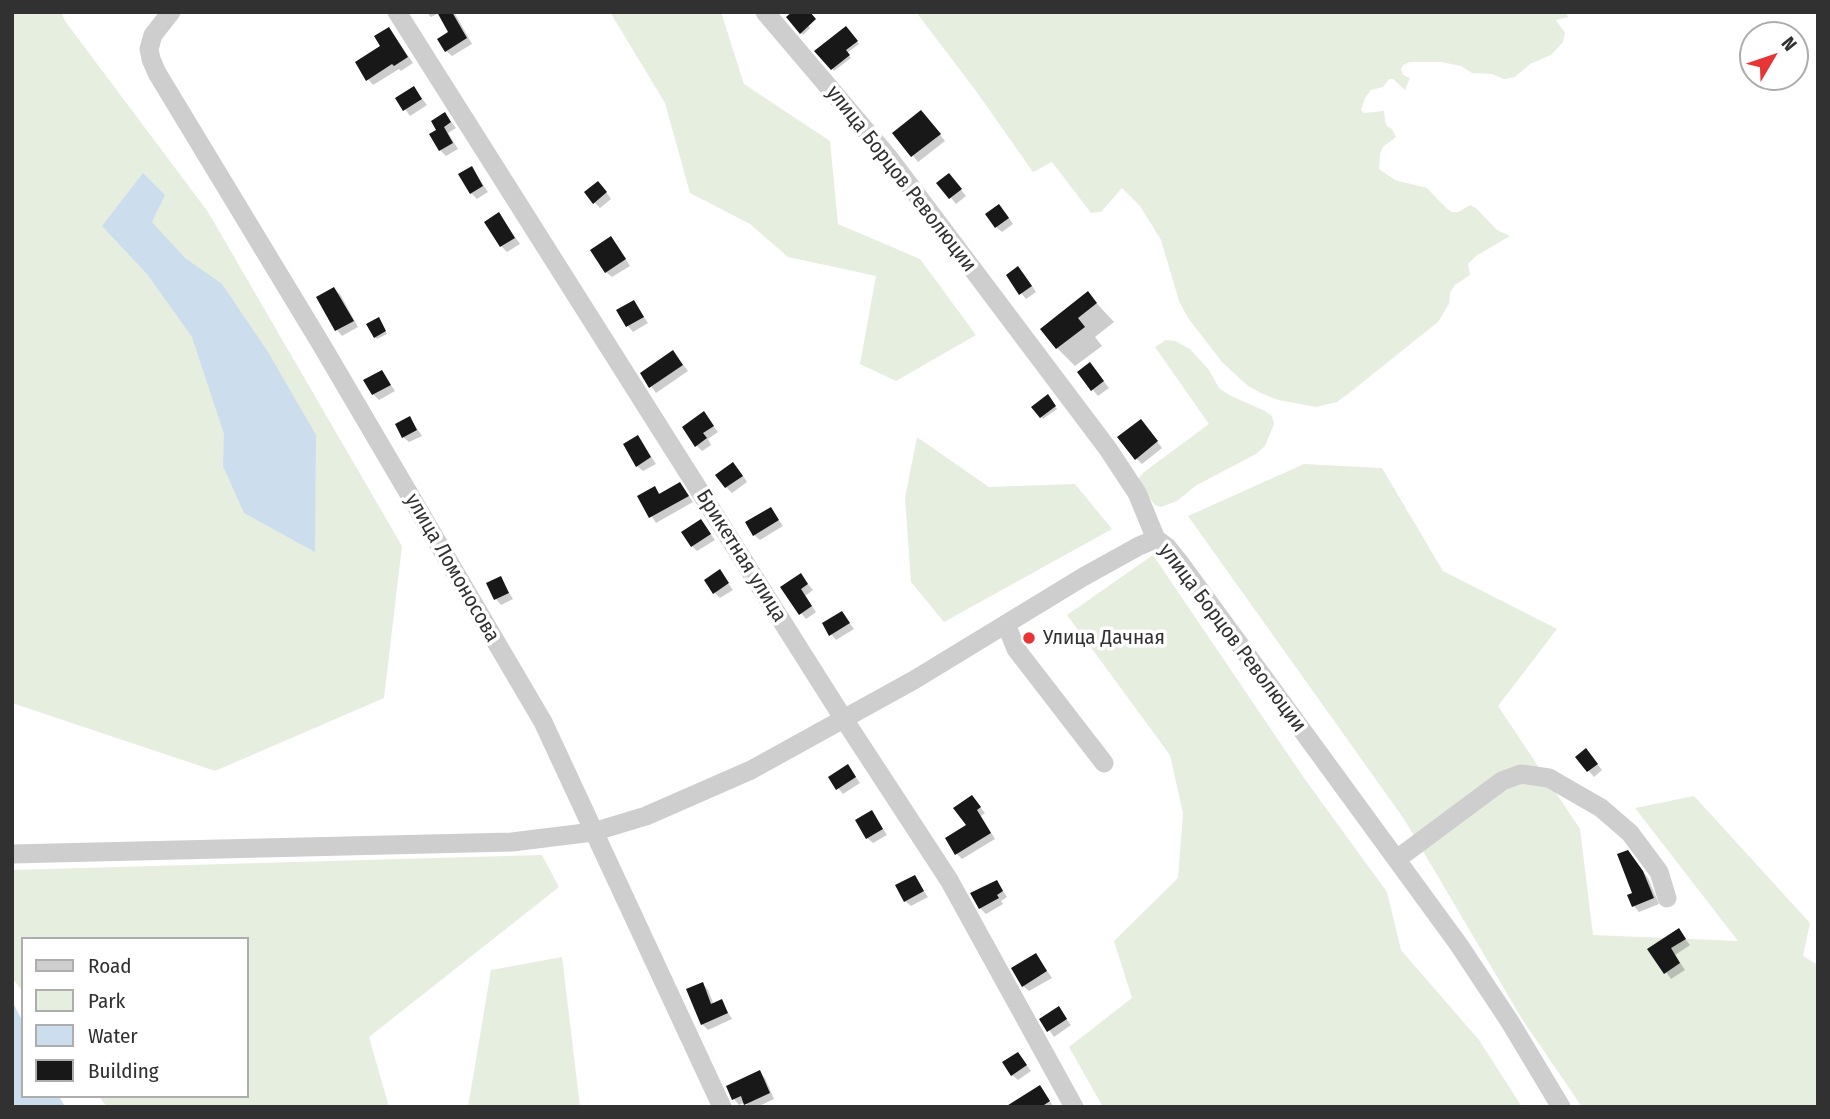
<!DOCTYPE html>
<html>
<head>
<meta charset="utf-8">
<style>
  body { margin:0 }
  #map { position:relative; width:1830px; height:1119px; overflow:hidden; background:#fff; font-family:"Fira Sans Condensed",sans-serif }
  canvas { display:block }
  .frame { position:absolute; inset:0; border:14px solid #313131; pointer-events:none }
  .legend { position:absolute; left:21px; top:937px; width:228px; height:161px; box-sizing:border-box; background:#fff; border:2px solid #adadad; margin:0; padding:9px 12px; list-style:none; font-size:21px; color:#313131 }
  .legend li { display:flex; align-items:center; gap:14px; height:35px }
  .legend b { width:35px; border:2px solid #adadad }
  .north { position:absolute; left:1739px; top:21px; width:70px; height:70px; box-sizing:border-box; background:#fff; border:2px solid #adadad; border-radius:50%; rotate:51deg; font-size:19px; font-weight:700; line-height:28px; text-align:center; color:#313131 }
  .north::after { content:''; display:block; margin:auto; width:24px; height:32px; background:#e73536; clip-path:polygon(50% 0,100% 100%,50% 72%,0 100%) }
</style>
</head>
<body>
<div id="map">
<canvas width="1830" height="1119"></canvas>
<div class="frame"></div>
<ul class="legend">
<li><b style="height:9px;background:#cecece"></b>Road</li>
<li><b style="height:19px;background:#e6eee0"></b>Park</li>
<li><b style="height:19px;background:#ccdeed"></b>Water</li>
<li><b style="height:19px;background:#181818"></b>Building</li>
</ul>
<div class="north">N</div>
</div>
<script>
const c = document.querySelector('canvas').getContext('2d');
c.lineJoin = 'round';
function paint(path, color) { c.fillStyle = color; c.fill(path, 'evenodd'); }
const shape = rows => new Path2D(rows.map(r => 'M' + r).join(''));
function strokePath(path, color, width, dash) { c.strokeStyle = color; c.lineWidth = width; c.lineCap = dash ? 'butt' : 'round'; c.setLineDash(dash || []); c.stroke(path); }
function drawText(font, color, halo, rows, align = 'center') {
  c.font = font + ' "Fira Sans Condensed",sans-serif'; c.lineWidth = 7; c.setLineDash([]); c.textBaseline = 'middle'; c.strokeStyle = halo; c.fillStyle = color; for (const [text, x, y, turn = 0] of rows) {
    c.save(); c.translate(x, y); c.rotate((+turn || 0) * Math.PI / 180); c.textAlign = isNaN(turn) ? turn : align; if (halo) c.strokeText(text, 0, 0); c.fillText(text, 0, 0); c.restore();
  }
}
paint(shape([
  [12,12,61,12,65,21,208,212,402,546,384,698,215,771,12,703],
  [610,12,721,12,744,84,830,141,838,224,920,259,976,335,896,381,860,364,876,276,788,257,750,224,690,193,665,103],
  [916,12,1564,12,1569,17,1556,20,1565,33,1563,42,1551,55,1530,64,1515,77,1504,79,1492,74,1472,73,1461,66,1441,62,1410,62,1403,65,1401,69,1403,75,1410,78,1405,90,1393,79,1389,79,1383,87,1371,90,1365,98,1361,110,1364,113,1384,111,1385,122,1388,127,1392,129,1396,137,1383,147,1380,154,1379,169,1395,180,1427,188,1446,208,1452,212,1458,212,1470,205,1476,208,1497,230,1510,236,1476,256,1468,264,1470,275,1455,285,1450,293,1449,304,1438,322,1348,394,1337,402,1316,407,1278,400,1261,393,1248,386,1222,362,1188,318,1179,301,1161,240,1140,206,1122,188,1101,212,1091,213,1052,162,1033,172,976,91],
  [1166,340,1175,341,1190,349,1209,370,1219,388,1229,395,1265,411,1272,416,1274,424,1265,446,1256,454,1195,486,1177,501,1161,507,1155,505,1140,487,1138,479,1144,472,1209,424,1155,347],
  [917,437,989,487,1075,484,1112,529,944,622,911,582,905,498],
  [1304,464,1382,468,1443,571,1557,629,1498,706,1580,829,1593,935,1738,941,1635,808,1694,796,1810,923,1803,956,1818,965,1818,1107,1582,1107,1522,1019,1404,819,1188,516],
  [1153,555,1304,778,1387,892,1401,950,1479,1040,1522,1107,1103,1107,1069,1047,1132,998,1114,941,1178,878,1183,813,1170,755,1067,615],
  [542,855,559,887,369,1037,389,1107,107,1107,99,1096,247,1096,247,939,23,939,23,992,12,978,12,870],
  [562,957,580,1107,468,1107,491,970]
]), '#e6eee0');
paint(shape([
  [143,173,165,195,152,222,185,258,222,284,268,352,316,435,315,552,244,513,223,466,224,434,192,337,147,274,102,226],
  [12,1001,23,1022,23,1096,59,1096,65,1107,12,1107]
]), '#ccdeed');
paint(shape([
  [426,12,454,12,472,44,452,56,446,51,450,33,439,13,431,17],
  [797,12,810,28,803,35,788,18],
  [846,29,859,44,847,53,851,58,834,71,817,51],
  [394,35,413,63,401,71,399,69,373,85,368,79,383,46],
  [414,88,427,105,410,116,397,98],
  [445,114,456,128,448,133,458,149,446,156,440,150,438,130],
  [927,118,945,141,918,162,895,133],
  [472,168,488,192,477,199,471,193],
  [954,181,966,196,956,204,939,183],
  [604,189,611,199,600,208,594,202],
  [1005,212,1013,224,1002,232,996,227],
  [499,214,520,244,507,252,501,246],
  [616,244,630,266,612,277,606,272],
  [1024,274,1036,292,1026,299,1021,293],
  [334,289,340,294,358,327,342,336,337,330],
  [1088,294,1114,322,1095,337,1102,346,1075,366,1057,348],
  [634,302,648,323,633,332,628,326],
  [381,322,387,334,377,339,375,337],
  [673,352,688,371,656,393,642,374],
  [1095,370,1109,388,1098,396,1079,372],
  [382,372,395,391,379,400,373,394],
  [1050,399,1057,409,1043,419,1034,407],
  [704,414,718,432,708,439,711,445,702,451,696,445],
  [410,418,422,436,409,442,403,437],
  [1146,427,1162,448,1142,464,1136,458],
  [638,437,656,464,643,471,637,466],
  [739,470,747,482,732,493,726,487],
  [655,488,661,495,685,490,693,502,656,523,639,497],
  [771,509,783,526,760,540,754,535],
  [701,521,715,540,697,551,692,546],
  [720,572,733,590,720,598,715,593],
  [800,575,813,590,805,596,816,612,806,619,801,613],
  [500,578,513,599,501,605,496,599],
  [842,613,854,629,836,640,831,634],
  [1591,756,1602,770,1594,777,1577,757],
  [848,766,860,783,843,794,838,788],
  [972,797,985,813,981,816,995,839,962,859,957,854,968,826],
  [872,812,887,835,873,843,867,838],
  [1633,858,1648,878,1659,904,1639,912,1634,906],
  [914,877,928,897,911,906,905,901],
  [997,882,1007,897,1001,901,1003,904,986,914,980,908],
  [1679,931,1690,945,1675,955,1685,970,1671,979,1650,950],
  [1036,955,1052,978,1029,991,1023,986],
  [703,984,708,990,714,1005,721,1001,732,1019,708,1030,702,1024],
  [1058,1008,1071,1025,1054,1037,1042,1019],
  [1018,1054,1031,1071,1018,1080,1012,1075],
  [759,1072,765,1078,774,1099,757,1107,749,1107,745,1102,739,1105,734,1099],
  [1040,1088,1054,1107,1020,1107]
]), '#0003');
paint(shape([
  [437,12,452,12,467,38,445,52,437,39,448,32],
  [792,12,810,12,816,19,800,34,786,17],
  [846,26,858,41,846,50,850,55,831,70,814,51],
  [389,27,408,57,394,66,392,64,366,81,355,62,380,46,374,36],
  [414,86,422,99,403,111,395,98],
  [921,110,941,134,911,157,892,133],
  [445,112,451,122,444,127,453,143,439,151,429,134,436,130,431,121],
  [472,166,483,186,470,194,458,174],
  [949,173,962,189,949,199,936,183],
  [598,181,607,192,593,204,584,192],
  [999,204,1009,218,995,228,985,214],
  [499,212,515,238,500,247,484,222],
  [611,236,626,259,605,273,590,250],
  [1018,266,1032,286,1019,295,1006,275],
  [334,287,354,321,335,331,316,297],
  [1088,291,1097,303,1078,318,1085,327,1056,349,1040,329],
  [634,300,644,317,626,327,616,310],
  [379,317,386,331,374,338,366,324],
  [673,350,683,365,649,388,640,373],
  [1090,362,1104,381,1091,391,1077,372],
  [382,370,391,385,372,395,363,380],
  [1048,394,1056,406,1040,418,1031,407],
  [704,411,714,426,703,433,707,438,695,447,682,427],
  [410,416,417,430,402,438,395,424],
  [1141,419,1158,441,1135,460,1117,437],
  [638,435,651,457,636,467,623,444],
  [733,462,743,476,725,488,715,475],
  [680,482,689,496,649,518,637,496,655,486,659,494],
  [771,507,779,520,753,536,745,522],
  [701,519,711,534,691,547,681,532],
  [720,569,729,583,713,594,704,580],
  [801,573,808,584,801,589,812,606,799,615,780,587],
  [501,576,509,593,494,600,486,583],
  [842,611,850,623,829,636,822,623],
  [1586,748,1598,764,1587,772,1575,757],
  [848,764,856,777,836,790,828,777],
  [972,795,981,807,977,810,991,833,955,855,945,838,966,825,953,808],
  [872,810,883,829,866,839,855,820],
  [1628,850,1643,871,1654,898,1632,907,1627,895,1632,893,1617,854],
  [915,875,924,891,904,902,895,885],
  [997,880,1003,891,997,895,999,898,979,909,970,893],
  [1679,928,1686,939,1671,948,1680,963,1664,974,1647,949],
  [1036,953,1047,971,1022,987,1011,968],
  [703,982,711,1004,722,999,728,1013,701,1025,686,989],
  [1059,1006,1067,1019,1047,1032,1039,1019],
  [1018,1052,1027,1065,1011,1076,1002,1062],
  [760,1070,770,1093,744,1105,741,1096,732,1100,726,1086],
  [1040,1085,1050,1101,1041,1107,1005,1107]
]), '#181818');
strokePath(shape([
  [171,12,153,35,149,49,151,59,157,73,321,344,543,722,722,1107],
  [397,12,838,710,949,880,1074,1107],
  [765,12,889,158,1108,449,1137,493,1156,539,1167,547,1180,563,1459,945,1510,1022,1561,1107],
  [1006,624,1016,649,1104,763],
  [12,854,512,842,593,832,646,816,751,770,914,680,1083,577,1139,546,1156,539],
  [1397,859,1502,781,1521,774,1549,778,1601,808,1630,833,1659,872,1667,898]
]), '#cecece', 19);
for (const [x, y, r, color] of [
  [1029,638,7,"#e73536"]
]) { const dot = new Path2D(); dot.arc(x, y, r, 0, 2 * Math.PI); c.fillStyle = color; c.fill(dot); strokePath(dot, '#fff', 2.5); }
drawText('21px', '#313131', '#fff', [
  ["улица Борцов Революции",901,179,52],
  ["Брикетная улица",741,556,58],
  ["улица Ломоносова",452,568,60],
  ["улица Борцов Революции",1232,638,53]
]);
drawText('21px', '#313131', '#fff', [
  ["Улица Дачная",1043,638]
], 'left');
</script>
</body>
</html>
